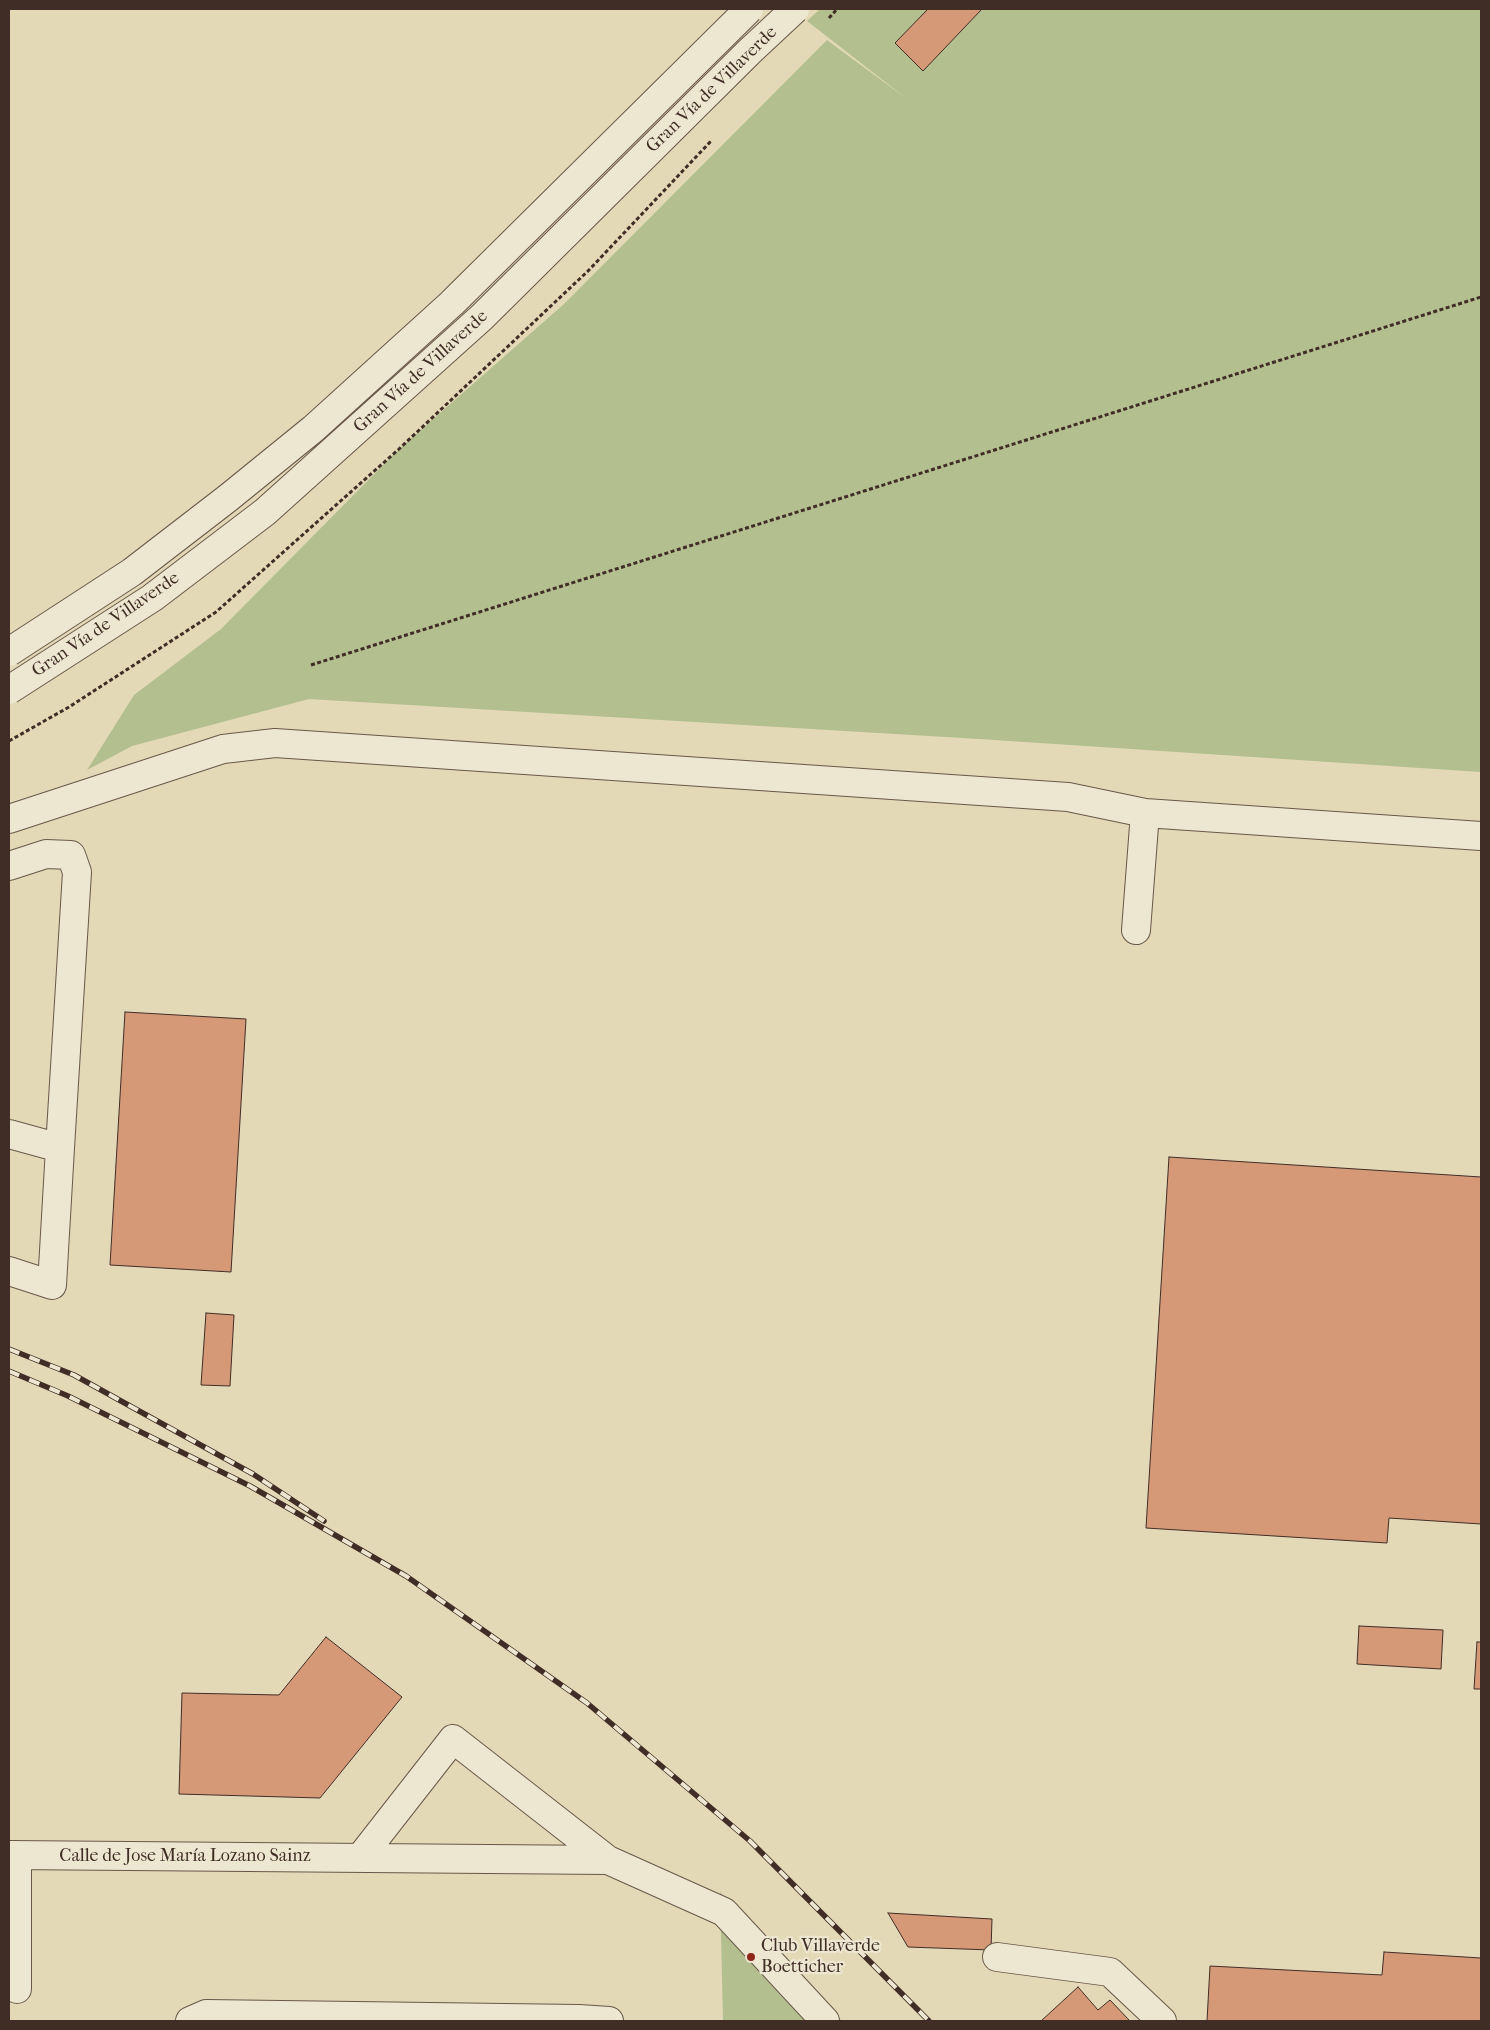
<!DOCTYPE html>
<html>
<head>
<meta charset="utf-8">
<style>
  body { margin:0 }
  #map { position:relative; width:1490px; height:2030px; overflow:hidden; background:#e3d9b7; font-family:"IM FELL French Canon",serif }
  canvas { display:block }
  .frame { position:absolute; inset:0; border:10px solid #402d26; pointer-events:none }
</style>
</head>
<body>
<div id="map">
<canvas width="1490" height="2030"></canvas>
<div class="frame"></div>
</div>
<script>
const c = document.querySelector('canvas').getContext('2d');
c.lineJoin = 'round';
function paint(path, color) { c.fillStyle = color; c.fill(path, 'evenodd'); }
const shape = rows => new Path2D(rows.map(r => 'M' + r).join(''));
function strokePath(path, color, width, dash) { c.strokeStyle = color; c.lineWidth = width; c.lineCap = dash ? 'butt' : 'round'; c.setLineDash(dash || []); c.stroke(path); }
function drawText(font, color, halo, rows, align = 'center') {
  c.font = font + ' "IM FELL French Canon",serif'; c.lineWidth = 4.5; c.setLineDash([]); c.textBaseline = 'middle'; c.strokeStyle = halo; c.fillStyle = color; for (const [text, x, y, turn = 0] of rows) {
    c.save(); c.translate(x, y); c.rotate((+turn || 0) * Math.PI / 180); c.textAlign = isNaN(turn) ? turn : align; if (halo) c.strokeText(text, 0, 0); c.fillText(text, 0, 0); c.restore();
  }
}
paint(shape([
  [820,9,1481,9,1481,772,979,739,309,699,132,746,87,770,134,695,221,629,399,449,564,304,827,40,907,99,807,21],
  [720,1892,842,2021,723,2021]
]), '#b3bf8e');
const building = shape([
  [928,9,982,9,923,71,895,43,928,9],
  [125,1012,246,1019,231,1272,110,1265,125,1012],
  [1169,1157,1481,1177,1481,1524,1389,1518,1387,1543,1146,1528,1169,1157],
  [206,1313,234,1315,230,1386,201,1385,206,1313],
  [1359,1626,1443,1630,1441,1669,1357,1664,1359,1626],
  [326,1637,402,1697,320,1798,179,1794,182,1693,279,1695,326,1637],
  [1477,1642,1481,1642,1481,1689,1474,1689,1477,1642],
  [888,1913,992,1919,991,1950,908,1947,888,1913],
  [1384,1952,1481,1958,1481,2021,1207,2021,1210,1966,1382,1975,1384,1952],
  [1078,1987,1098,2010,1110,2000,1130,2021,1041,2021,1078,1987]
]);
paint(building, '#d69977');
strokePath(building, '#402d26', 1);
const minor = shape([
  [9,819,223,749,275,743,1068,797,1145,813,1481,836],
  [9,866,46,854,71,855,77,872,60,1148,9,1134],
  [1136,930,1145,813],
  [9,1271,52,1285,60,1148],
  [9,1855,608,1860],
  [360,1858,453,1739,608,1860,724,1912,825,2021],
  [997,1957,1110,1972,1162,2021],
  [17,1989,17,1855],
  [190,2021,206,2014,579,2019,609,2021]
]);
strokePath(minor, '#69584a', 30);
strokePath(shape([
  [829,18,837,9],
  [311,665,1481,297],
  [9,741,69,707,216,612,399,449,588,271,712,140]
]), '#402d26', 3, [4, 2.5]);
strokePath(minor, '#ede6d0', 28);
const rail = shape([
  [9,1349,74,1375,253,1474,324,1521],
  [9,1371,68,1396,250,1486,406,1576,587,1703,750,1841,929,2021]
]);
strokePath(rail, '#402d26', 5.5);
strokePath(rail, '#ede6d0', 4, [11]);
const minorBridge = shape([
  [9,652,132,572,228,498,313,429,452,303,749,9],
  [9,690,152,598,265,512,482,317,750,51,795,9]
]);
strokePath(minorBridge, '#69584a', 30, []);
strokePath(minorBridge, '#ede6d0', 28);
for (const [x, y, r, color] of [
  [751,1957,5,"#8f2418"]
]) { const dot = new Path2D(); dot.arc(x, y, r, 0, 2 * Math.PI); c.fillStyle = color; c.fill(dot); strokePath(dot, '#ede6d0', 2); }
drawText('18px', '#402d26', '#ede6d0', [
  ["Gran Vía de Villaverde",712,90,-44],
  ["Gran Vía de Villaverde",421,372,-42],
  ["Gran Vía de Villaverde",106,625,-34],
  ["Calle de Jose María Lozano Sainz",185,1857]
]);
drawText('18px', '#402d26', '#ede6d0', [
  ["Club Villaverde",761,1947],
  ["Boetticher",761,1968]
], 'left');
</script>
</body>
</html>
